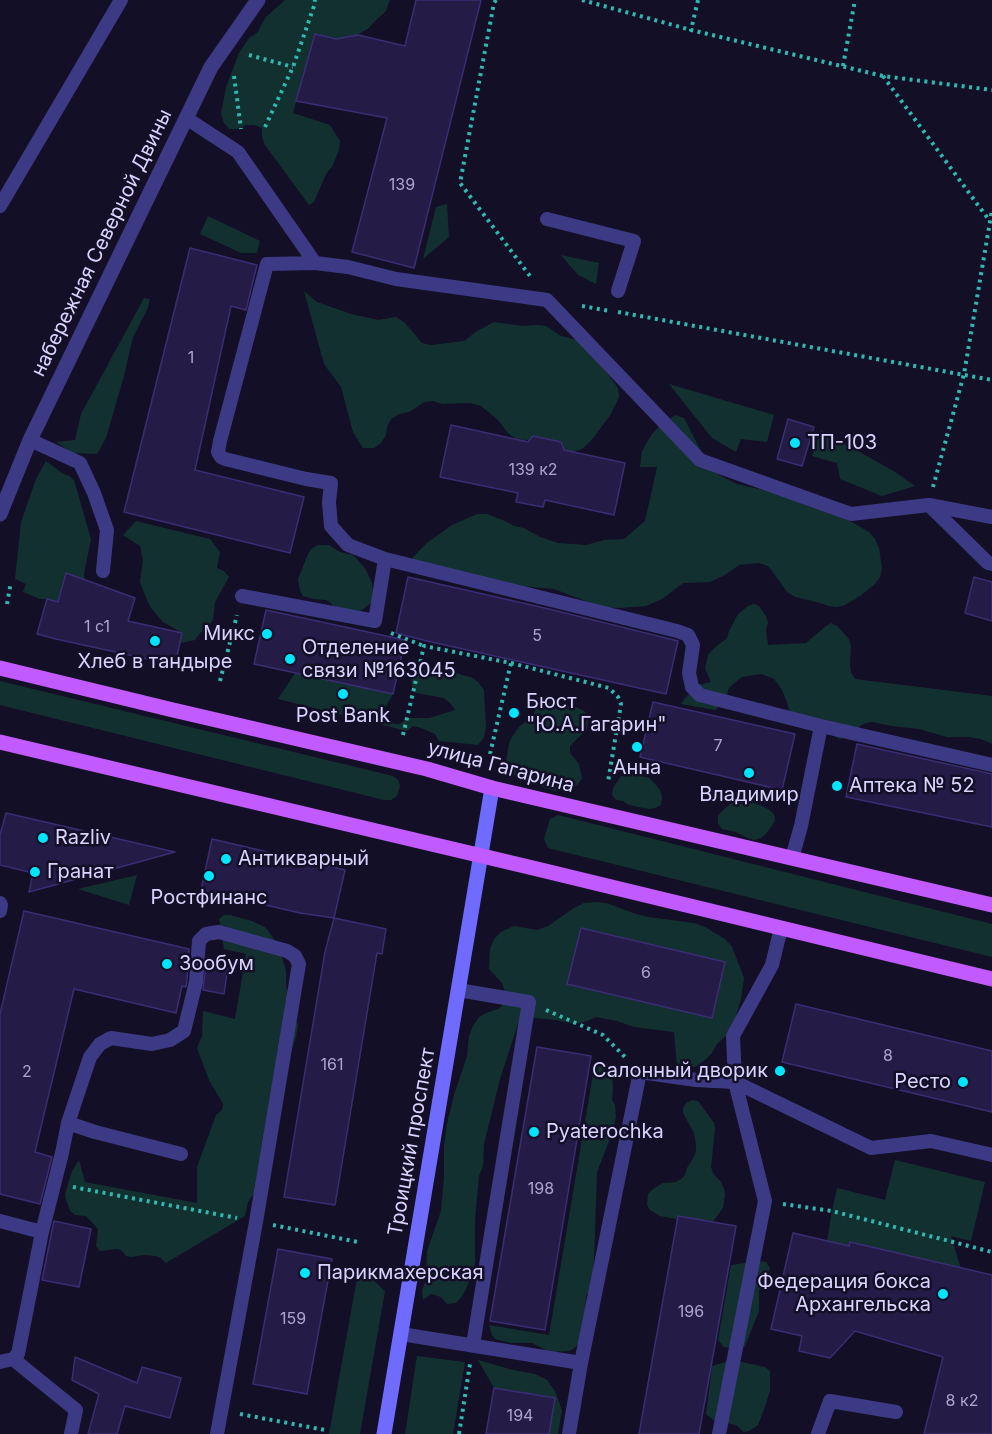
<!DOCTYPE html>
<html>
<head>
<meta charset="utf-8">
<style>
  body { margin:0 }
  canvas { display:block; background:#130f26 }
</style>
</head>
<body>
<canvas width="992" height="1434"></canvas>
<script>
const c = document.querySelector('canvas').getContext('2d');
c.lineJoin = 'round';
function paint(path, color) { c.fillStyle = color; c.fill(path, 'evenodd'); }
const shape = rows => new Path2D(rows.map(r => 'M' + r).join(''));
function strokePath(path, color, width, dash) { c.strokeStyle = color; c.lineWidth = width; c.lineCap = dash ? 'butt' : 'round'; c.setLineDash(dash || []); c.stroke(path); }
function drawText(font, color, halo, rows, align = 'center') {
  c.font = font + ' Inter,sans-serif'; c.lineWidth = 5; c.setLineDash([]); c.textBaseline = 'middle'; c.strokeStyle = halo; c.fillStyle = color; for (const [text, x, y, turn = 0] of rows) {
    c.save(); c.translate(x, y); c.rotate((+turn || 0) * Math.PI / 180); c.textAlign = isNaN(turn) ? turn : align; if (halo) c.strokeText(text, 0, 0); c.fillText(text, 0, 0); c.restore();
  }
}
paint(shape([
  [285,0,390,0,386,11,373,23,369,28,352,38,336,39,315,34,293,113,330,125,340,141,339,150,332,167,326,174,314,202,309,205,265,145,262,137,262,128,254,125,246,125,237,129,229,129,224,123,221,114,226,87,239,53,249,38,257,33,266,17],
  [447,204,449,237,423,259,436,207],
  [208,216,260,241,257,253,241,253,200,234],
  [561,255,599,263,596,284,578,275],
  [304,291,317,302,351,314,378,320,396,317,405,323,422,343,431,345,464,341,477,331,494,322,522,326,537,325,546,326,561,336,577,340,604,369,618,388,619,397,611,414,590,442,582,449,573,452,564,451,536,441,516,439,508,433,497,419,481,406,470,403,442,404,433,401,424,402,409,412,400,414,392,418,387,426,386,435,381,443,374,448,363,448,353,432,341,387,324,364],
  [144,298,150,299,147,310,133,337,124,376,106,438,97,454,72,453,56,442,75,440,81,414],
  [669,384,774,415,767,442,741,439,736,452,712,438],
  [675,415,684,418,701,451,719,475,737,484,767,491,824,509,850,521,869,532,875,539,879,548,882,568,880,577,875,584,860,596,845,605,837,607,829,606,820,603,796,597,788,593,768,566,759,563,748,564,739,565,725,575,710,582,683,583,662,599,646,606,620,608,601,607,554,589,521,586,413,566,413,557,427,543,452,525,477,514,487,514,505,521,514,526,524,528,540,537,558,543,586,545,604,540,624,539,645,521,657,467,640,467,642,451,652,434,659,427],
  [821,430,895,472,915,486,882,496,840,479,837,463,812,456],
  [46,461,62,473,69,476,74,480,91,539,84,574,85,580,79,608,47,599,40,599,23,592,26,584,15,579,21,522,36,479],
  [136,521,210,539,220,552,217,568,224,571,229,577,215,602,213,620,207,628,200,633,195,640,180,643,182,633,163,622,151,608,147,600,140,582,143,560,140,546,123,535],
  [318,545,329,545,340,552,353,555,358,560,366,570,372,583,373,596,371,603,362,610,350,613,334,607,331,603,326,600,314,599,303,596,300,591,298,579,308,554,311,549],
  [754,604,759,606,766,616,768,623,766,630,768,645,806,643,826,626,831,623,837,626,849,639,851,646,850,665,851,672,855,679,992,696,992,744,981,739,968,737,947,737,919,729,892,726,872,722,866,723,860,726,852,736,840,739,834,736,823,720,790,715,787,702,782,690,774,679,761,674,742,677,732,685,728,690,726,702,715,710,681,704,685,698,694,690,697,685,711,682,705,668,708,655,712,650,727,638,729,631,738,614,748,606],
  [435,666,444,668,462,675,471,677,478,682,484,690,486,728,484,737,478,745,439,741,435,734,421,728,413,726,407,731,278,699,295,673,393,694,381,715,394,724,400,724,407,718,429,718,455,710,451,704,444,698,416,693,412,687,411,678,418,672],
  [0,681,393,776,398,780,400,786,397,796,391,800,384,800,0,705],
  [544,699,550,702,557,702,578,708,584,711,589,716,587,729,570,746,570,753,579,764,582,778,579,783,574,787,562,790,555,791,549,789,516,777,508,768,506,762,509,743,512,737,519,727,530,718,534,714,537,701],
  [628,773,649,778,655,784,660,790,662,797,661,805,655,808,649,809,629,805,623,801,616,800,612,795,613,788,621,776],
  [748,800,768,809,774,814,775,821,766,834,761,838,754,840,748,838,736,832,722,829,718,823,718,816,722,811,733,802],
  [558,815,992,924,992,957,548,848,544,839,550,819],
  [137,875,129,905,78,889],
  [595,902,606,903,636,914,648,917,694,923,705,927,725,939,732,947,744,978,741,999,732,1030,717,1044,712,1053,705,1060,697,1066,686,1069,677,1067,674,1032,634,1027,617,1021,596,1017,587,1021,575,1024,556,1020,525,1017,518,1024,500,1079,484,1144,483,1166,479,1176,475,1220,475,1263,472,1276,463,1295,456,1303,447,1304,441,1297,431,1294,423,1300,422,1290,426,1280,427,1251,441,1211,444,1177,444,1146,447,1124,454,1095,467,1056,469,1036,473,1026,479,1017,488,1012,498,1009,507,1002,505,992,502,983,489,969,490,949,494,939,501,932,514,926,537,930,548,926,574,908,584,903],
  [224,915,230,915,252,921,265,927,269,932,278,945,282,957,286,971,286,986,298,1025,296,1037,286,1066,255,1192,248,1202,245,1216,166,1263,161,1258,156,1256,144,1255,131,1257,126,1256,122,1251,117,1249,100,1251,96,1246,98,1229,86,1216,75,1215,70,1211,66,1200,65,1194,72,1171,79,1160,85,1182,197,1203,197,1167,216,1115,222,1110,223,1104,209,1080,197,1048,202,1036,203,1011,235,1019,246,954,224,949,219,919],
  [595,1062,607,1063,612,1072,613,1089,612,1100,615,1105,616,1117,612,1134,597,1172,593,1288,586,1295,586,1300,581,1342,573,1349,569,1351,550,1352,532,1343,511,1343,495,1339,492,1335,489,1325,549,1335],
  [692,1100,698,1101,714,1123,715,1129,711,1167,713,1173,721,1182,724,1189,725,1195,723,1208,711,1224,705,1224,660,1216,650,1210,647,1205,648,1194,653,1189,663,1183,676,1182,681,1179,685,1175,687,1168,694,1157,696,1151,696,1145,694,1133,683,1113,683,1108,686,1103],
  [895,1160,985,1182,971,1241,951,1236,961,1269,851,1242,849,1246,827,1241,832,1211,837,1188,885,1200],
  [759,1261,766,1262,770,1268,768,1274,761,1285,759,1291,759,1311,745,1346,740,1350,724,1347,718,1340,731,1265],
  [359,1267,385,1291,360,1434,329,1434],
  [417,1356,465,1362,453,1434,405,1434],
  [478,1360,513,1370,535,1374,547,1380,555,1391,562,1410,558,1434,543,1434,494,1388],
  [732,1360,765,1367,770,1371,770,1390,765,1407,758,1425,749,1431,744,1432,736,1425,713,1420,706,1414,712,1366]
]), '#12302f');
const building = shape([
  [416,0,481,0,414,268,352,252,387,118,296,101,315,34,336,39,358,35,405,46,416,0],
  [190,248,257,265,246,310,231,306,195,470,304,497,290,553,124,512,190,248],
  [788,419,814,427,802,466,777,459,788,419],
  [451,425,528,442,533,436,561,442,564,450,625,463,614,515,545,500,543,507,516,502,518,493,440,477,451,425],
  [66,573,135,598,128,621,182,633,175,665,56,639,37,634,47,599,58,602,66,573],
  [408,577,549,609,678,641,666,694,427,641,396,633,408,577],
  [974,577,992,582,992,621,965,613,974,577],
  [266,610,405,640,393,694,254,664,266,610],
  [653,702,795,734,782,790,640,757,653,702],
  [857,744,992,774,992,827,846,797,857,744],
  [6,813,175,852,29,892,33,873,0,865,0,835,6,813],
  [212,839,345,870,334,918,300,913,201,890,212,839],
  [24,911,189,949,187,981,186,987,182,986,176,1013,74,989,35,1152,52,1157,40,1204,0,1194,0,1014,24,911],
  [334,918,386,929,382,954,377,953,335,1205,284,1197,325,952,334,918],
  [581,928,725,962,712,1018,567,984,581,928],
  [206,963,228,967,224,994,203,990,206,963],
  [796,1004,992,1051,992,1112,782,1062,796,1004],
  [537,1047,591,1056,545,1330,490,1321,537,1047],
  [678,1216,736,1226,714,1350,699,1434,639,1434,678,1216],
  [54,1221,91,1229,79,1287,42,1280,54,1221],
  [793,1233,849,1246,850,1242,992,1275,992,1434,924,1434,943,1357,855,1331,830,1358,799,1351,802,1336,771,1329,793,1233],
  [278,1249,332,1259,307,1394,253,1384,278,1249],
  [75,1357,137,1383,142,1367,181,1378,170,1418,125,1406,117,1434,88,1434,99,1394,72,1380,75,1357],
  [494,1388,555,1398,549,1434,486,1434,494,1388]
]);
paint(building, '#241b47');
strokePath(building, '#3b2d73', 1.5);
strokePath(shape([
  [496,0,494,3,460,183,530,276],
  [582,0,691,30],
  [698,0,691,30,883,76,992,90],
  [249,55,293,67],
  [843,66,855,0],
  [234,76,241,129],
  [883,76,989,220],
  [265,127,293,67,314,6,315,0],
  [582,306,610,311],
  [618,312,992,380],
  [933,487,964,374,992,210],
  [7,604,11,582],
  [391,633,424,646],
  [220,681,237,615],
  [403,735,424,646,511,663,609,688,618,697,621,704,608,782],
  [490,754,511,663],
  [546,1010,603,1035,626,1058],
  [73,1187,237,1218],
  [783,1204,832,1211,992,1252],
  [273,1225,358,1242],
  [240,1414,325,1430],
  [459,1434,470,1364]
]), '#2fb8b0', 4, [3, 4.5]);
strokePath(shape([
  [186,118,238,152,315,263],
  [0,206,121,0],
  [547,219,634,241,618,291],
  [30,440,80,463,94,493,107,530,103,571],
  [929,505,988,563,992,564],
  [992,517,929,505,851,514,700,460,547,300,396,279,348,267,315,263,267,264,220,441,218,452,221,457,225,459,306,479,331,483,329,502,331,526,348,545,385,559,677,631,688,635,693,645,689,673,692,687,700,695,821,726,992,765],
  [242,596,375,621,385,559],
  [792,858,801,826,821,726],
  [0,903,1,905,0,911],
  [458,990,529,1002,473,1345],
  [68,1123,95,1132,181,1154],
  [0,1221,42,1232],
  [401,1334,581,1363],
  [13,1359,76,1410,71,1434],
  [0,1362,13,1359,18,1354,42,1232,62,1153,68,1123,90,1057,100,1044,111,1038,152,1044,170,1040,184,1031,196,982,199,941,206,934,219,932,287,951,295,956,299,964,256,1222,217,1434],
  [569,1434,581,1363,640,1072,696,1080,735,1082,871,1148,931,1141,992,1155],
  [719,1434,765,1201,735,1082,733,1036,772,965,781,928],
  [818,1434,830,1401,896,1412]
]), '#3d3a85', 14);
strokePath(shape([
  [0,514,30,440,211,67,258,0]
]), '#3d3a85', 15);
strokePath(shape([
  [384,1434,492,788]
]), '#6f6bff', 15);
strokePath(shape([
  [0,668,173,710,427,769,492,788,992,905],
  [0,742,533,868,992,979]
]), '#c25bff', 15);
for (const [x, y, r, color] of [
  [795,443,6,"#00e5ff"],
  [267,634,6,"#00e5ff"],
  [155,641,6,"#00e5ff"],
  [290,659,6,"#00e5ff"],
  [343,694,6,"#00e5ff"],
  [514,713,6,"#00e5ff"],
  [637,747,6,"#00e5ff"],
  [749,773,6,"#00e5ff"],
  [837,786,6,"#00e5ff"],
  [43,838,6,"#00e5ff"],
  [226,859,6,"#00e5ff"],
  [35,872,6,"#00e5ff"],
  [209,876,6,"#00e5ff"],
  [167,964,6,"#00e5ff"],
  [780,1071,6,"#00e5ff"],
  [963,1082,6,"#00e5ff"],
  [534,1132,6,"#00e5ff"],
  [305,1273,6,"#00e5ff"],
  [943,1294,6,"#00e5ff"]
]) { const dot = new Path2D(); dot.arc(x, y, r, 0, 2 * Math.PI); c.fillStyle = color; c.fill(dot); strokePath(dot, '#130f26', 2); }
drawText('16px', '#aca6d1', null, [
  ["139",402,185],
  ["1",191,358],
  ["139 к2",533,470],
  ["1 с1",97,627],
  ["5",537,636],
  ["7",718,746],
  ["6",646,973],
  ["8",888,1056],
  ["161",332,1065],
  ["2",27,1072],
  ["198",541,1189],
  ["196",691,1312],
  ["159",293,1319],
  ["8 к2",962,1401],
  ["194",520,1416]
]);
drawText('20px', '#d9d4ff', '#130f26', [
  ["набережная Северной Двины",102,243,-64],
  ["улица Гагарина",501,767,15],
  ["Троицкий проспект",412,1142,-80]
]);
drawText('20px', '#d9d4ff', '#130f26', [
  ["ТП-103",807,443],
  ["Микс",255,634,"right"],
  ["Отделение",302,648],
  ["связи №163045",302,671],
  ["Хлеб в тандыре",155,662,"center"],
  ["Бюст",526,702],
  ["\"Ю.А.Гагарин\"",526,725],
  ["Post Bank",343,716,"center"],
  ["Анна",637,768,"center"],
  ["Аптека № 52",849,786],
  ["Владимир",749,795,"center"],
  ["Razliv",55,838],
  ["Антикварный",238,859],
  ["Гранат",47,872],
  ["Ростфинанс",209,898,"center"],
  ["Зообум",179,964],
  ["Салонный дворик",768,1071,"right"],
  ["Ресто",951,1082,"right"],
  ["Pyaterochka",546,1132],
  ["Парикмахерская",317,1273],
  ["Федерация бокса",931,1282,"right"],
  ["Архангельска",931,1305,"right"]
], 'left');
</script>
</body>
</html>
